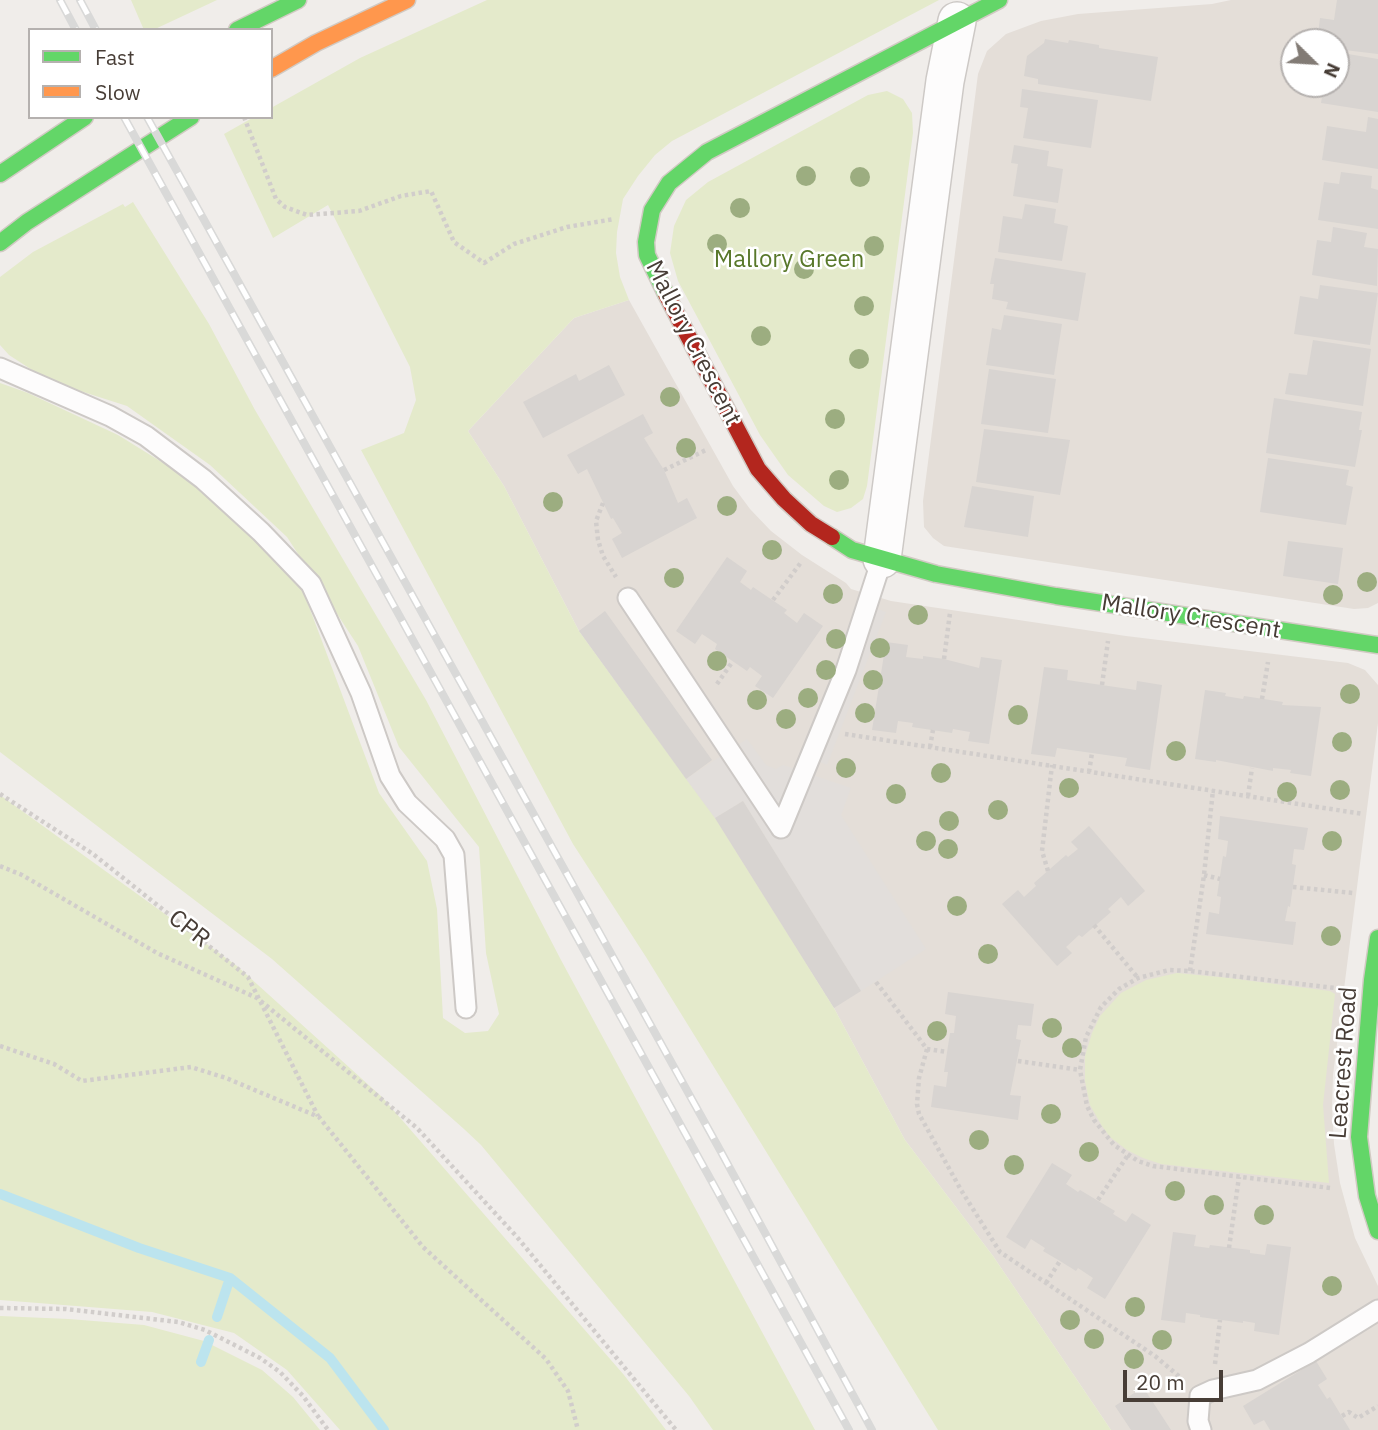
<!DOCTYPE html>
<html>
<head>
<meta charset="utf-8">
<style>
  body { margin:0 }
  #map { position:relative; width:1378px; height:1430px; overflow:hidden; background:#f0edea; font-family:"IBM Plex Sans",sans-serif }
  canvas { display:block }
  .legend { position:absolute; left:28px; top:28px; width:245px; height:91px; box-sizing:border-box; background:#fff; border:2px solid #b5b1af; margin:0; padding:9px 12px; list-style:none; font-size:21px; color:#473d36 }
  .legend li { display:flex; align-items:center; gap:14px; height:35px }
  .legend b { width:35px; border:2px solid #b5b1af }
  .north { position:absolute; left:1280px; top:28px; width:70px; height:70px; box-sizing:border-box; background:#fff; border:2px solid #b5b1af; border-radius:50%; rotate:114deg; font-size:19px; font-weight:700; line-height:28px; text-align:center; color:#473d36 }
  .north::after { content:''; display:block; margin:auto; width:24px; height:32px; background:#827b75; clip-path:polygon(50% 0,100% 100%,50% 72%,0 100%) }
  .scale { position:absolute; left:1123px; top:1370px; width:100px; height:32px; box-sizing:border-box; border:4px solid #473d36; border-top:0; padding-left:9px; font-size:21px; line-height:24px; white-space:nowrap; color:#473d36; -webkit-text-stroke:5px #fff; paint-order:stroke }
</style>
</head>
<body>
<div id="map">
<canvas width="1378" height="1430"></canvas>
<ul class="legend">
<li><b style="height:9px;background:#63d668"></b>Fast</li>
<li><b style="height:9px;background:#ff974d"></b>Slow</li>
</ul>
<div class="north">N</div>
<div class="scale">20 m</div>
</div>
<script>
const c = document.querySelector('canvas').getContext('2d');
c.lineJoin = 'round';
function paint(path, color) { c.fillStyle = color; c.fill(path, 'evenodd'); }
const shape = rows => new Path2D(rows.map(r => 'M' + r).join(''));
function strokePath(path, color, width, dash) { c.strokeStyle = color; c.lineWidth = width; c.lineCap = dash ? 'butt' : 'round'; c.setLineDash(dash || []); c.stroke(path); }
function drawText(font, color, halo, rows, align = 'center') {
  c.font = font + ' "IBM Plex Sans",sans-serif'; c.lineWidth = 5; c.setLineDash([]); c.textBaseline = 'middle'; c.strokeStyle = halo; c.fillStyle = color; for (const [text, x, y, turn = 0] of rows) {
    c.save(); c.translate(x, y); c.rotate((+turn || 0) * Math.PI / 180); c.textAlign = isNaN(turn) ? turn : align; if (halo) c.strokeText(text, 0, 0); c.fillText(text, 0, 0); c.restore();
  }
}
paint(shape([
  [1231,0,1378,0,1378,603,1368,608,1354,609,944,546,933,538,924,527,923,501,978,74,987,51,1006,34,1041,21,1078,14,1212,4],
  [1294,42,1336,42,1336,84,1294,84],
  [629,300,733,486,750,509,771,531,802,555,846,583,851,589,891,601,1126,636,1348,663,1365,670,1378,685,1378,723,1333,1075,1332,1108,1334,1144,1340,1183,1355,1238,1378,1286,1378,1430,1111,1430,993,1256,905,1140,834,1008,686,779,579,631,504,486,468,431,574,318]
]), '#e4ded8');
paint(shape([
  [131,0,217,0,153,30,144,30],
  [487,0,939,0,672,141,655,155,638,176,623,199,617,232,616,253,620,277,629,300,574,318,468,431,504,486,579,631,715,818,834,1008,905,1140,993,1256,1111,1430,938,1430,646,957,573,844,361,450,404,433,416,400,410,367,328,205,273,238,224,134,254,117,271,117,271,108,360,58],
  [887,91,903,99,912,113,913,133,867,486,863,499,851,508,837,512,824,506,788,475,760,435,678,281,670,253,674,226,686,200,708,182,868,95],
  [133,202,209,324,255,410,426,700,561,960,815,1430,713,1430,689,1396,481,1145,464,1129,272,959,0,752,0,383,28,393,118,435,181,474,256,538,302,588,379,793,427,861,437,909,443,1018,465,1033,488,1031,499,1014,486,953,479,847,399,747,358,646,287,537,210,465,127,406,49,381,9,355,0,345,0,277,33,252,123,204,125,207],
  [0,795,237,966,382,1097,624,1375,666,1430,340,1430,287,1370,234,1333,152,1312,0,1300],
  [1177,973,1229,978,1330,991,1335,994,1323,1105,1329,1183,1161,1164,1143,1158,1127,1150,1110,1137,1102,1126,1090,1105,1085,1081,1085,1056,1092,1033,1100,1016,1121,993,1146,980],
  [0,1316,69,1319,144,1325,204,1341,262,1370,293,1397,320,1430,0,1430]
]), '#e4eacb');
paint(shape([
  [875,608,886,612,827,765,815,760],
  [747,739,766,765,776,769,783,765,851,788,841,815,926,949,861,991,743,801,715,818,686,779]
]), '#e2dedb');
strokePath(shape([
  [0,1194,139,1248,230,1278,330,1358,384,1430],
  [217,1317,230,1278],
  [201,1362,209,1340]
]), '#bce4ee', 10);
paint(shape([
  [1337,0,1378,0,1378,54,1336,49,1336,42,1317,42,1320,18,1334,20],
  [1045,39,1068,43,1069,40,1099,45,1099,48,1158,57,1151,101,1038,84,1038,79,1024,76,1027,56,1044,43],
  [1336,52,1378,59,1378,112,1321,103,1324,84,1336,84],
  [1022,89,1098,100,1091,148,1023,138,1028,108,1020,107],
  [1368,117,1378,119,1378,169,1322,160,1327,126,1366,132],
  [1014,145,1049,151,1047,166,1063,169,1058,203,1013,196,1018,164,1011,163],
  [1341,172,1372,176,1371,188,1378,190,1378,229,1318,220,1324,182,1339,184],
  [1025,204,1056,209,1054,223,1068,226,1062,261,998,252,1003,216,1022,219],
  [1333,227,1367,233,1364,247,1378,249,1377,286,1312,275,1317,240,1331,242],
  [995,258,1086,273,1078,321,1006,309,1008,302,992,299,994,284,990,284],
  [1320,285,1378,293,1370,345,1294,334,1300,296,1318,299],
  [1004,315,1062,324,1054,375,986,365,992,328,1001,330],
  [1313,340,1371,349,1363,406,1285,394,1289,373,1307,375],
  [609,365,625,395,543,438,523,402,576,374,579,381],
  [989,369,1056,379,1048,433,981,424],
  [1274,398,1362,412,1359,430,1362,430,1355,467,1266,453],
  [643,414,653,433,644,438,664,470,678,503,687,498,697,518,622,558,612,539,622,533,613,518,611,519,587,469,578,474,567,455],
  [984,429,1070,440,1060,495,976,482],
  [1268,458,1349,470,1346,485,1353,487,1346,525,1260,512],
  [972,486,1034,496,1028,537,964,527],
  [1288,541,1343,548,1338,584,1283,576],
  [727,557,747,571,740,582,751,590,753,587,787,610,784,613,797,623,804,613,823,626,773,698,755,686,762,676,750,667,747,671,715,649,717,644,702,634,695,644,676,631],
  [605,611,712,760,686,779,579,631],
  [886,642,908,645,906,657,923,659,923,656,944,659,979,668,981,657,1002,660,989,744,968,741,970,732,953,729,952,733,912,727,913,723,898,721,896,733,872,730],
  [1044,667,1068,670,1067,680,1136,690,1137,681,1162,685,1150,770,1125,766,1127,758,1057,748,1055,757,1031,754],
  [1205,690,1226,693,1225,696,1243,699,1244,696,1283,702,1282,705,1321,707,1311,776,1290,773,1291,770,1273,768,1273,771,1216,760,1216,762,1195,759],
  [743,801,861,991,834,1008,715,818],
  [1220,816,1308,828,1304,850,1294,849,1292,864,1296,865,1290,907,1288,906,1285,921,1296,922,1293,945,1206,934,1209,912,1219,914,1221,897,1217,896,1223,856,1226,857,1228,841,1218,839],
  [1089,826,1145,891,1128,906,1121,897,1108,909,1111,912,1082,937,1079,935,1066,947,1072,953,1057,966,1002,904,1018,890,1024,897,1036,886,1034,883,1066,855,1068,857,1078,849,1071,842],
  [948,992,1034,1004,1031,1026,1018,1025,1016,1039,1021,1040,1010,1095,1021,1096,1018,1120,931,1107,934,1085,946,1087,948,1072,944,1072,950,1033,954,1033,956,1016,945,1014],
  [1052,1163,1072,1175,1066,1184,1078,1192,1080,1190,1115,1211,1113,1214,1126,1222,1132,1213,1151,1225,1105,1299,1087,1288,1093,1278,1078,1268,1076,1271,1060,1261,1043,1251,1045,1248,1031,1239,1025,1249,1006,1237],
  [1173,1232,1196,1235,1194,1246,1209,1248,1210,1245,1250,1250,1250,1253,1265,1255,1267,1244,1291,1247,1279,1335,1254,1331,1255,1323,1243,1321,1243,1323,1200,1317,1200,1315,1186,1313,1185,1323,1161,1320],
  [1316,1361,1327,1379,1318,1385,1327,1399,1330,1397,1350,1430,1270,1430,1264,1420,1254,1425,1243,1406],
  [1143,1387,1171,1430,1131,1430,1115,1406]
]), '#d8d4d1');
const lane = shape([
  [0,368,110,416,146,436,203,479,261,532,311,584,361,693,390,776,407,803,445,839,454,855,466,1008],
  [628,598,781,828],
  [781,828,846,670,882,559],
  [1201,1430,1198,1421,1200,1396,1213,1390,1257,1380,1309,1353,1378,1310]
]);
const street = shape([
  [882,559,945,81,957,21]
]);
const fast = shape([
  [237,30,298,0],
  [0,174,85,117],
  [0,243,27,222,191,117],
  [666,294,647,255,646,242,652,210,669,183,707,152,999,0],
  [832,537,852,550,936,574,1056,596,1378,645],
  [1378,938,1372,980,1359,1137,1367,1196,1378,1231]
]);
const slow = shape([
  [271,69,316,43,407,0]
]);
const jam = shape([
  [666,294,758,469,784,499,811,524,832,537]
]);
strokePath(lane, '#cdc9c6', 23);
strokePath(street, '#cdc9c6', 40);
strokePath(fast, '#d1cac3', 19);
strokePath(slow, '#d1cac3', 19);
strokePath(jam, '#d1cac3', 19);
strokePath(shape([
  [244,117,276,199,285,207,307,215,359,211,401,196,431,191,454,242,484,263,514,244,567,227,614,219],
  [664,470,708,449],
  [603,503,596,521,598,540,603,556,616,577],
  [773,600,802,561],
  [944,659,950,613],
  [717,684,733,661],
  [1102,685,1108,641],
  [1262,699,1268,662],
  [845,734,1363,814],
  [930,747,933,730],
  [1089,772,1092,753],
  [0,794,93,854,248,977,318,1116],
  [1248,796,1252,768],
  [0,866,22,875,157,953,257,998,417,1128,517,1237,676,1430],
  [1048,871,1042,851,1052,765],
  [1204,875,1220,879],
  [1293,887,1353,893],
  [1094,925,1138,978],
  [1190,971,1204,875,1213,790],
  [876,982,927,1049,947,1052],
  [0,1046,54,1064,82,1081,191,1067,226,1078,319,1117,423,1247,546,1359,568,1391,578,1430],
  [927,1049,919,1078,917,1104,919,1114,961,1190,1000,1252,1155,1356,1181,1378],
  [1018,1061,1080,1070],
  [1330,1188,1153,1166,1138,1161,1114,1145,1094,1120,1087,1106,1080,1070,1086,1037,1101,1007,1119,989,1138,978,1169,970,1190,971,1335,988],
  [1098,1200,1128,1155],
  [1229,1248,1239,1177],
  [1046,1283,1060,1261],
  [0,1308,66,1309,178,1322,205,1330,260,1358,280,1372,303,1396,328,1430],
  [1215,1364,1220,1320],
  [1342,1416,1349,1412,1358,1418,1378,1406]
]), '#d1cdcb', 4.5, [3.5, 3.5]);
strokePath(lane, '#fdfcfc', 19);
strokePath(street, '#fdfcfc', 37);
strokePath(fast, '#63d668', 16);
strokePath(slow, '#ff974d', 16);
strokePath(jam, '#b3261e', 16);
const rail = shape([
  [60,0,76,30],
  [80,0,96,30],
  [124,117,849,1430],
  [147,117,720,1150,872,1430]
]);
strokePath(rail, '#d9d9d8', 8);
strokePath(rail, '#fff', 5, [16]);
c.fillStyle = '#9cad80';
for (const [x, y] of [
  [806,176],
  [860,177],
  [740,208],
  [717,244],
  [874,246],
  [804,269],
  [864,306],
  [761,336],
  [859,359],
  [670,397],
  [835,419],
  [686,448],
  [839,480],
  [553,502],
  [727,506],
  [772,550],
  [674,578],
  [1367,582],
  [833,594],
  [1333,595],
  [918,615],
  [836,639],
  [880,648],
  [717,661],
  [826,670],
  [873,680],
  [1350,694],
  [808,698],
  [757,700],
  [865,713],
  [1018,715],
  [786,719],
  [1342,742],
  [1176,751],
  [846,768],
  [941,773],
  [1069,788],
  [1340,790],
  [1287,792],
  [896,794],
  [998,810],
  [949,821],
  [926,841],
  [1332,841],
  [948,849],
  [957,906],
  [1331,936],
  [988,954],
  [1052,1028],
  [937,1031],
  [1072,1048],
  [1051,1114],
  [979,1140],
  [1089,1152],
  [1014,1165],
  [1175,1191],
  [1214,1205],
  [1264,1215],
  [1332,1286],
  [1135,1307],
  [1070,1320],
  [1094,1339],
  [1162,1340],
  [1134,1359]
]) { c.beginPath(); c.arc(x, y, 10, 0, 2 * Math.PI); c.fill(); }
drawText('24px', '#58782a', '#fff', [
  ["Mallory Green",789,260]
]);
drawText('24px', '#473d36', '#fff', [
  ["Mallory Crescent",693,343,63],
  ["Mallory Crescent",1191,617,9],
  ["CPR",189,929,38],
  ["Leacrest Road",1344,1063,-86]
]);
</script>
</body>
</html>
